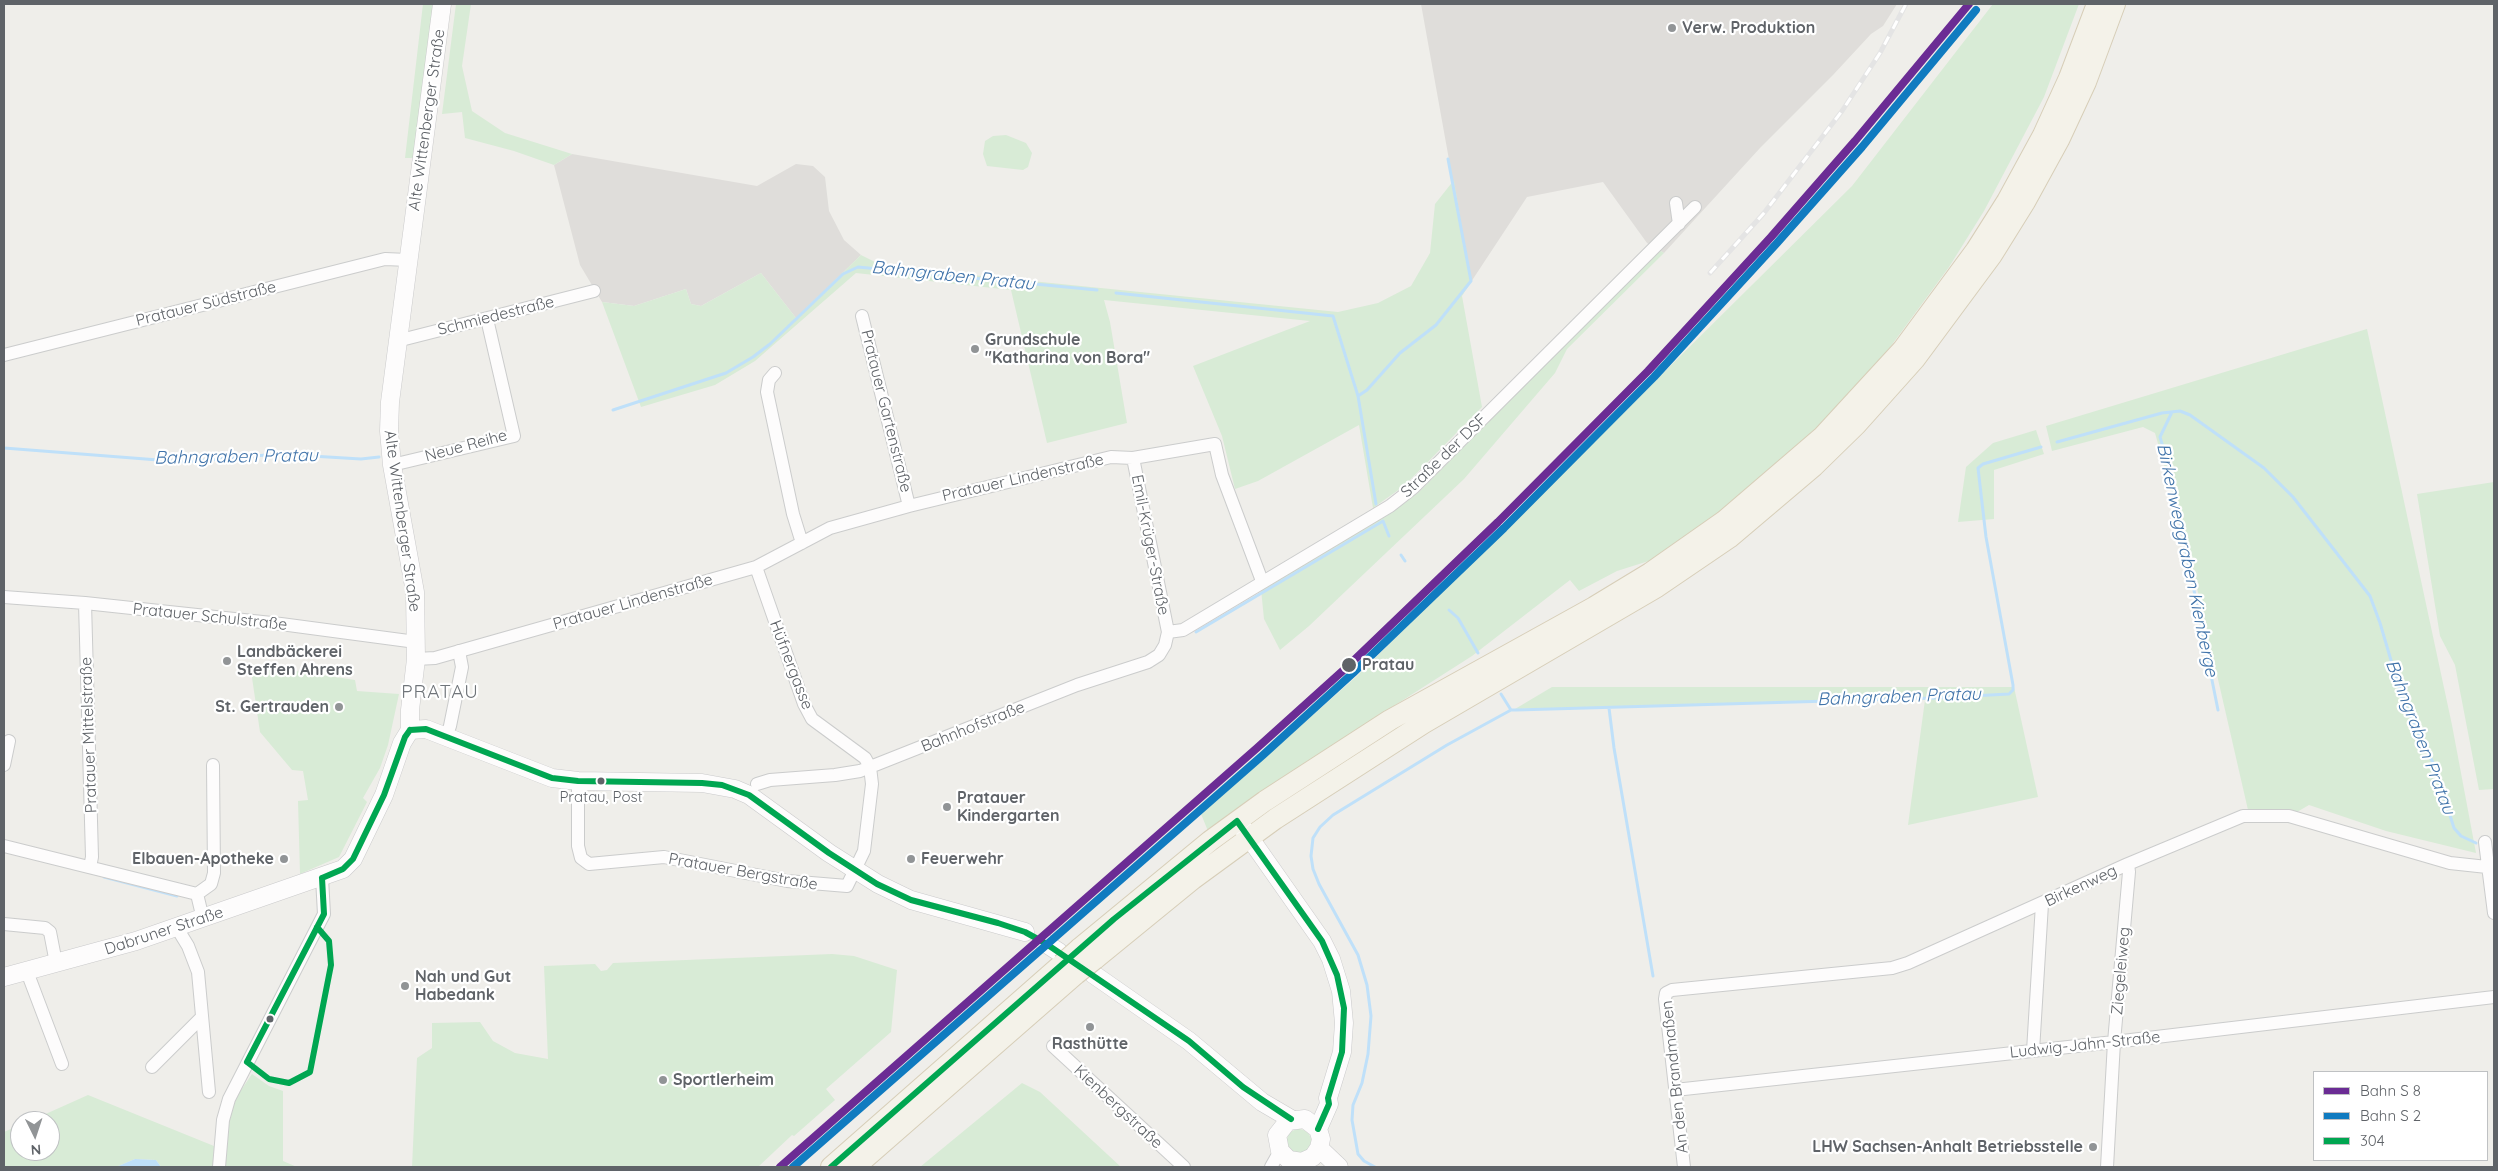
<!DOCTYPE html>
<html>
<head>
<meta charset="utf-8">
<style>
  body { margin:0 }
  #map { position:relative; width:2498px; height:1171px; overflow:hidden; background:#efeeea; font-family:Quicksand,sans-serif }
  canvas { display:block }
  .frame { position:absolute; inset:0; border:5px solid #5f6368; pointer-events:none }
  .legend { position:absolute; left:2313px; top:1071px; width:175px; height:90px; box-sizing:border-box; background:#fff; border:1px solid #bfc1c3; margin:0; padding:6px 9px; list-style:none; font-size:15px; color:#5f6368 }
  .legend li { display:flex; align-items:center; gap:10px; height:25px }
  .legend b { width:25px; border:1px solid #bfc1c3 }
  .north { position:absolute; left:10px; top:1111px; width:50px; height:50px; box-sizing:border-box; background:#fff; border:1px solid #bfc1c3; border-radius:50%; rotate:176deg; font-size:14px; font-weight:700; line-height:20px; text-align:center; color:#5f6368 }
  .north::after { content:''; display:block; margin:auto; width:18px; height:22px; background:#919496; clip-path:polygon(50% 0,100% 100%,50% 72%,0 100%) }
</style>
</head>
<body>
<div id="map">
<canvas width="2498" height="1171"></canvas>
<div class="frame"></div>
<ul class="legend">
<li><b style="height:6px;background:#6b2c94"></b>Bahn S 8</li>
<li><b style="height:6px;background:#107bc0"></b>Bahn S 2</li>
<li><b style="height:6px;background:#00a651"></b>304</li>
</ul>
<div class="north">N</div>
</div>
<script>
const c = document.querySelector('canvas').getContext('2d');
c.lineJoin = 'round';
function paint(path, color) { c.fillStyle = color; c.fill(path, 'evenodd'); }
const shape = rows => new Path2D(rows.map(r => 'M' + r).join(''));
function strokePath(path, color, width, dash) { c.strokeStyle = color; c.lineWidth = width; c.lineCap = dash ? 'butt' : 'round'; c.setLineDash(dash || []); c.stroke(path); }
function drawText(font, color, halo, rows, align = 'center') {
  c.font = font + ' Quicksand,sans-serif'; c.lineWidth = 4.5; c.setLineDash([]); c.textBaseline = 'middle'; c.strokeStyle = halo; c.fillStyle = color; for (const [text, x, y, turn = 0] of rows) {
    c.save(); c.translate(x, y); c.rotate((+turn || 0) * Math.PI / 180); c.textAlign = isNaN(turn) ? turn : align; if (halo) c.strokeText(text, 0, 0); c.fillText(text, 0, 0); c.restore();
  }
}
paint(shape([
  [1421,4,1897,4,1883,26,1871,34,1833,75,1760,148,1664,253,1647,243,1603,182,1527,197,1471,282],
  [572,154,757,186,796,164,813,166,825,177,829,211,844,240,861,255,796,318,761,273,701,306,691,304,686,289,634,306,602,302,580,265,554,165]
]), '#dfddda');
paint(shape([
  [423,4,436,4,414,158,405,158],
  [456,4,471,4,462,66,472,111,505,133,572,154,554,165,514,151,465,138,462,112,442,114],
  [1993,4,2079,4,2044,97,1984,211,1949,267,1874,369,1800,447,1752,490,1655,559,1617,571,1579,591,1570,580,1472,656,1306,762,1208,831,1201,814,1357,676,1852,186],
  [1006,135,1026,143,1032,153,1028,167,1023,170,987,166,983,154,985,141,993,136],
  [1454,180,1471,282,1462,296,1482,407,1404,486,1373,508,1359,425,1258,481,1235,489,1222,436,1193,366,1310,321,1104,300,1110,322,1127,423,1047,443,1011,290,856,273,755,361,715,385,641,407,602,302,634,306,686,289,691,304,701,306,761,273,796,318,861,255,883,266,1338,312,1378,303,1411,286,1430,253,1435,204],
  [1659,250,1664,253,1567,349,1555,373,1464,479,1309,626,1280,650,1264,619,1261,589,1392,512,1418,493],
  [2367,329,2452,725,2476,853,2386,831,2309,805,2297,812,2272,809,2248,810,2189,553,2155,433,2143,427,2052,451,2046,426],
  [2036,430,2044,454,1994,470,1994,519,1958,522,1966,467,1993,443],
  [2494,482,2494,789,2479,790,2455,665,2440,636,2417,494],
  [250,664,355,680,357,691,399,694,388,745,380,768,363,798,367,802,339,857,300,874,298,801,308,800,303,771,292,770,260,732],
  [1552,687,2014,687,2038,797,1908,825,1925,700,1515,709],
  [832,954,854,956,897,970,891,1032,826,1089,835,1100,794,1136,792,1135,758,1167,412,1167,417,1058,432,1048,432,1023,480,1022,493,1041,515,1053,548,1059,544,966,595,964,601,971,607,970,613,963],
  [252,1074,269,1086,283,1091,283,1161,297,1167,223,1167,227,1120,235,1099],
  [1022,1083,1040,1092,1121,1167,920,1167],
  [88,1095,214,1146,213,1167,161,1167,156,1160,135,1159,116,1167,4,1167,4,1132,20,1125,20,1151,50,1151,50,1121,30,1121],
  '1287 1141a12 12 0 1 1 24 0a12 12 0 1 1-24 0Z'
]), '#d8ebd6');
paint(shape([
  [135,1159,156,1160,161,1167,116,1167]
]), '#bfe0f9');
strokePath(shape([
  [1116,293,1333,316,1358,396,1376,504],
  [1358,396,1367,390,1400,353,1436,325,1471,281,1448,159],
  [613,410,726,373,753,357,770,344,843,274,858,267,1097,290],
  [2172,412,2160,437,2170,471,2218,710],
  [2057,442,2162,413,2180,411,2190,415,2264,468,2293,497,2370,596,2380,623,2403,701,2434,765,2454,828,2461,836,2476,843],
  [4,448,184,462,278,454,361,459,379,457],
  [1401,555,1405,561],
  [1449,610,1458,618,1478,653],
  [1196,632,1383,521,1389,536],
  [1501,694,1511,710,1516,710,1934,698,2009,694,2013,690,2013,685,1986,537,1978,468,1983,464,2041,447],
  [1609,708,1614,748,1653,976],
  [2493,850,2494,850],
  [104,877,177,896],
  [1375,1167,1364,1161,1358,1154,1352,1120,1353,1105,1362,1083,1368,1054,1371,1016,1367,985,1358,955,1319,884,1313,869,1311,856,1313,838,1320,827,1333,815,1447,745,1511,710]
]), '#bfe0f9', 3);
const street = shape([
  [1676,203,1679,224],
  [862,316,909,506],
  [397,341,594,291],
  [4,355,385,259,408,260],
  [775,373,769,380,767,392,793,514,802,543],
  [392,465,514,436,487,319],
  [4,597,85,603,281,624,416,642],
  [85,603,92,857,90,867],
  [1168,632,1183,630,1390,506,1413,488,1695,207],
  [416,659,435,658,756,567,830,528,909,506,1111,457,1133,458,1215,444,1222,475,1262,581],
  [446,737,450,726,462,667,459,651],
  [4,765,9,741],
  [578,781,578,846,581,858,589,864,664,857,787,881,847,886,864,851,872,784,870,767,865,758,812,719,804,704,756,567],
  [757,784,770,780,835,775,860,771,1077,685,1148,662,1159,655,1165,645,1168,632,1133,458],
  [2485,842,2494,913],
  [4,846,197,894],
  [197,894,211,884,214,873,213,765],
  [197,894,203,919],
  [4,924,45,928,50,932,56,963],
  [177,928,188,946,198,972,209,1092],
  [26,969,62,1064],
  [1053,1046,1184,1167],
  [2033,1051,2042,904],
  [152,1067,201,1018],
  [1675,1090,2114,1042,2494,997],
  [219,1167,223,1120,229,1099,324,914,322,878],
  [1271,1167,1280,1151],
  [1684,1167,1665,999,1666,993,1672,990,1892,968,1908,963,2128,864,2243,816,2289,816,2450,863,2487,867],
  [2107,1167,2114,1042,2129,872,2128,864]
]);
const secondary = shape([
  [410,730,426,729,552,778,578,781,702,783,735,789,749,795,829,853,878,884,911,900,1025,932],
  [1242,827,1322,941,1331,959,1341,991,1344,1023,1342,1052,1328,1098,1329,1104,1318,1129,1321,1139,1319,1148,1313,1157,1302,1162,1289,1160,1280,1151,1277,1135,1288,1121,1305,1119,1318,1129],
  [1045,943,1059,952],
  [1093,974,1189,1041,1262,1102,1291,1119],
  [4,977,136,941,343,869,353,859,384,795,402,743,410,730,410,710,416,659,415,592,392,465,389,431,390,402,442,4],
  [1319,1148,1339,1167]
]);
const primary = shape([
  [1080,948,1210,841,1265,801,1390,720,1594,607,1650,573,1724,521,1823,436,1903,349,1976,250,2007,201,2043,135,2069,78,2097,4],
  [1095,959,1193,879,1275,819,1424,723,1657,587,1729,538,1814,466,1856,425,1915,359,1992,255,2025,202,2059,140,2086,82,2115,4],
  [831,1167,1062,964],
  [855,1167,1076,974]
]);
strokePath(street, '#cbcccc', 14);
strokePath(secondary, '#cacacb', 19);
strokePath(primary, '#d7ceb8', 22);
strokePath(street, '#fdfcfc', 12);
strokePath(secondary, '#fdfcfc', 18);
strokePath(primary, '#f4f2e9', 20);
const rail = shape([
  [1710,273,1764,213,1842,111,1880,53,1906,4]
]);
strokePath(rail, '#e4e4e4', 5);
strokePath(rail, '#fff', 3, [9]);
const primaryBridge = shape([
  [1062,964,1080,948],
  [1076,974,1095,959]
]);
strokePath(primaryBridge, '#d7ceb8', 22, []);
strokePath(primaryBridge, '#f4f2e9', 20);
strokePath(shape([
  [410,730,426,729,552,778,578,781,702,783,722,785,749,795,829,853,877,884,911,900,998,923,1025,932,1045,943,1189,1041,1243,1087,1291,1119],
  [322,878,343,869,353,859,384,795,405,737,410,730],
  [247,1062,269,1079,289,1083,310,1072,331,965,329,941,317,927],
  [247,1062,324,914,322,878],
  [831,1167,1114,919,1237,821,1322,941,1337,975,1344,1008,1342,1052,1328,1098,1329,1104,1318,1129]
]), '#00a651', 6);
strokePath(shape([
  [780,1167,1257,748,1347,667,1498,522,1648,371,1771,237,1855,141,1969,4]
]), '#6b2c94', 8);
strokePath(shape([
  [793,1167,1263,755,1353,673,1504,528,1654,377,1777,243,1862,147,1976,10]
]), '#107bc0', 8);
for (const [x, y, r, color] of [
  [1672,28,5,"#919496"],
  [975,349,5,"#919496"],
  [227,661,5,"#919496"],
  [1349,665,8,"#5f6368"],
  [339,707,5,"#919496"],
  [601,781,4.5,"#5f6368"],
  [947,807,5,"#919496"],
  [284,859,5,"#919496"],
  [911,859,5,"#919496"],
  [405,986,5,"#919496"],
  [270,1019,4.5,"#5f6368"],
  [1090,1027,5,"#919496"],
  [663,1080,5,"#919496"],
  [2093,1147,5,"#919496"]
]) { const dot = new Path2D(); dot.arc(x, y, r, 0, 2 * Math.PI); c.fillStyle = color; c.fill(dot); strokePath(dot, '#fff', 2); }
drawText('15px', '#5f6368', '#fff', [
  ["Pratau, Post",601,797]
]);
drawText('bold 16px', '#5f6368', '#fff', [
  ["Verw. Produktion",1682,28],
  ["Grundschule",985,340],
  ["\"Katharina von Bora\"",985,358],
  ["Landbäckerei",237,652],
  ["Steffen Ahrens",237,670],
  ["St. Gertrauden",329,707,"right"],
  ["Pratauer",957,798],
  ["Kindergarten",957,816],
  ["Elbauen-Apotheke",274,859,"right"],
  ["Feuerwehr",921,859],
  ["Nah und Gut",415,977],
  ["Habedank",415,995],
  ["Rasthütte",1090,1044,"center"],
  ["Sportlerheim",673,1080],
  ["LHW Sachsen-Anhalt Betriebsstelle",2083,1147,"right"]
], 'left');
drawText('16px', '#5f6368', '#fff', [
  ["Alte Wittenberger Straße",427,120,-82],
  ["Pratauer Südstraße",206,304,-14],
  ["Schmiedestraße",496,316,-14],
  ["Pratauer Gartenstraße",886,411,76],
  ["Neue Reihe",466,446,-15],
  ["Straße der DSF",1444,456,-44],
  ["Pratauer Lindenstraße",1023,478,-13],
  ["Alte Wittenberger Straße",402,521,82],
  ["Emil-Krüger-Straße",1150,545,79],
  ["Pratauer Lindenstraße",633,602,-16],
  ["Pratauer Schulstraße",210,617,6],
  ["Hüfnergasse",791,665,69],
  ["Bahnhofstraße",973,727,-22],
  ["Pratauer Mittelstraße",89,735,-92],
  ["Pratauer Bergstraße",743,872,10],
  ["Birkenweg",2081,886,-25],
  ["Dabruner Straße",164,931,-18],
  ["Ziegeleiweg",2121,971,-85],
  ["Ludwig-Jahn-Straße",2085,1045,-6],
  ["An den Brandmaßen",1675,1077,-96],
  ["Kienbergstraße",1118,1107,43]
]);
drawText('bold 16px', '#5f6368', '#fff', [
  ["Pratau",1362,665]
], 'left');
drawText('italic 18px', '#4174aa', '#fff', [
  ["Bahngraben Pratau",953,276,6],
  ["Bahngraben Pratau",236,457,-1],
  ["Birkenweggraben Kienberge",2187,560,78],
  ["Bahngraben Pratau",1899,697,-2],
  ["Bahngraben Pratau",2420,737,69]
]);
c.letterSpacing = '1px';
drawText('19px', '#70757a', '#fff', [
  ["PRATAU",440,692]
]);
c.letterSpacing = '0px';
</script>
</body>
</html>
